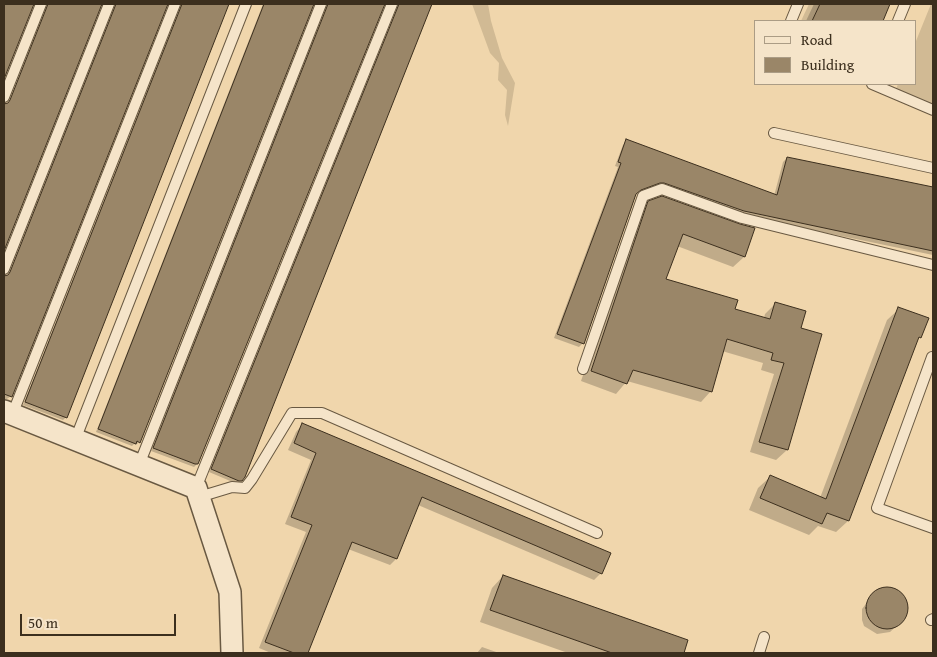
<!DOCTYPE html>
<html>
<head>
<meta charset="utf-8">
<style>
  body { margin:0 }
  #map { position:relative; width:937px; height:657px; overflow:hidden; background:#f0d6ac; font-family:"Gentium Book Plus",serif }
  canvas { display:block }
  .frame { position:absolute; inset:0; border:5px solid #3c2f1e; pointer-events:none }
  .legend { position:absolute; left:754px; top:20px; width:162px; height:65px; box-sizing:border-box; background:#f5e4c9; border:1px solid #ab9c85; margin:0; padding:6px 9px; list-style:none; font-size:15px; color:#3c2f1e }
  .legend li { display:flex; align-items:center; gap:10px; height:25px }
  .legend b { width:25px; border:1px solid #ab9c85 }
  .scale { position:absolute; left:20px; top:614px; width:156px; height:22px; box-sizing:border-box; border:2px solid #3c2f1e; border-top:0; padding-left:6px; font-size:15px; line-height:18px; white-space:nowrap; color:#3c2f1e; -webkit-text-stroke:4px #f5e4c9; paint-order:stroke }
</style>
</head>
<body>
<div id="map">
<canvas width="937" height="657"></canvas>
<div class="frame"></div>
<ul class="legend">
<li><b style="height:6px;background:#f5e4c9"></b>Road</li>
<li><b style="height:14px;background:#9a8668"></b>Building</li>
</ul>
<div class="scale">50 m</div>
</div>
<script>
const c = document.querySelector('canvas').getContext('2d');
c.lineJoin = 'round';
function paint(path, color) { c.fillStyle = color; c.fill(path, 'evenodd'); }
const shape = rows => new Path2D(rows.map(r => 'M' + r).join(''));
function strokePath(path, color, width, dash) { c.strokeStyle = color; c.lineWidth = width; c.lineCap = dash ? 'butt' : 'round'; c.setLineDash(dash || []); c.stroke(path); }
paint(shape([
  [472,4,488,4,491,21,502,58,515,83,508,126,505,115,507,90,498,80,499,63,490,53],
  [809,4,820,4,812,21,801,21],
  [931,4,933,4,933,110,894,94,898,84,916,84,916,41]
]), '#d1ba94');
paint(shape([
  [4,4,32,4,4,76],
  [44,4,100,4,4,248,4,105,8,104,45,10],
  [112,4,166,4,11,396,4,401,4,277,8,276,113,10],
  [178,4,228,4,66,417,63,420,23,405,179,10],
  [263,4,312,4,139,442,136,445,134,444,132,446,96,432],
  [324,4,383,4,197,464,194,467,151,451,325,10],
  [395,4,430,4,244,476,238,483,235,483,209,472,396,10],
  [814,4,889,4,881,21,806,21],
  [627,141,774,196,783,162,787,158,933,188,933,255,740,215,660,186,655,186,635,193,583,343,579,347,554,338,618,167,615,166,623,145],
  [649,202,754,229,744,257,733,267,677,246,665,280,734,310,764,318,765,314,776,303,799,329,820,335,787,450,776,460,750,452,774,374,761,370,763,363,722,351,711,391,701,402,627,381,616,394,581,381,638,213],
  [899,309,920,337,915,342,848,521,836,532,818,526,809,535,749,510,758,488,770,477,820,498,887,320],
  [302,425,601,573,594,580,418,505,396,559,390,565,348,549,306,653,271,653,259,648,306,532,285,524,311,460,288,450,296,432],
  [503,576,687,641,683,653,568,653,480,622,492,588],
  [884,589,895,590,900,593,904,598,907,611,902,621,890,632,877,634,864,626,862,620,862,609,872,596],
  [482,647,499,653,477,653]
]), '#0003');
const building = shape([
  [4,4,34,4,4,79,4,4],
  [48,4,102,4,4,251,4,104,8,103,10,100,48,4],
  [116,4,168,4,12,397,4,394,4,276,8,275,10,272,116,4],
  [182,4,229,4,67,418,25,402,182,4],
  [264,4,314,4,140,443,137,441,136,444,98,429,264,4],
  [328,4,385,4,198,464,195,464,153,448,328,4],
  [399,4,432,4,245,477,242,481,239,481,211,469,399,4],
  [820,4,890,4,883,21,812,21,820,4],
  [626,139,777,195,787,157,933,187,933,251,744,211,664,183,660,183,641,190,636,194,584,344,557,334,621,163,618,162,626,139],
  [662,196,740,224,755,228,745,257,683,234,666,279,738,300,735,309,770,319,775,302,806,311,801,328,822,334,788,450,759,442,784,363,771,360,773,353,727,339,712,392,633,370,627,384,591,371,648,201,662,196],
  [898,307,929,318,921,338,919,337,849,521,827,513,822,524,760,498,770,475,826,499,898,307],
  [302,423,611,553,602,574,422,497,397,559,352,542,308,653,294,653,265,642,312,525,291,517,316,453,294,443,302,423],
  [503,575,688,640,684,653,612,653,490,610,503,575],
  '866 608a21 21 0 1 1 42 0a21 21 0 1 1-42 0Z'
]);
paint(building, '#9a8668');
strokePath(building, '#3c2f1e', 1);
const service = shape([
  [791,21,798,4],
  [898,21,905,4],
  [872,84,933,110],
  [4,97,41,4],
  [774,133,933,168],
  [4,269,109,4],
  [933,358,932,357,877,508,933,528],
  [583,369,643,196,662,189,742,218,933,265],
  [12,415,175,4],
  [75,440,246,4],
  [139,465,321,4],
  [196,488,392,4],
  [199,497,232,487,245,488,252,479,292,413,322,413,597,533],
  [931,620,933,619],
  [759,653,764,637]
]);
const minor = shape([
  [4,411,196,488,230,592,232,653]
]);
strokePath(service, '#695942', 12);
strokePath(minor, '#695942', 24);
strokePath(service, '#f5e4c9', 10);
strokePath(minor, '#f5e4c9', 21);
</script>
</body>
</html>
